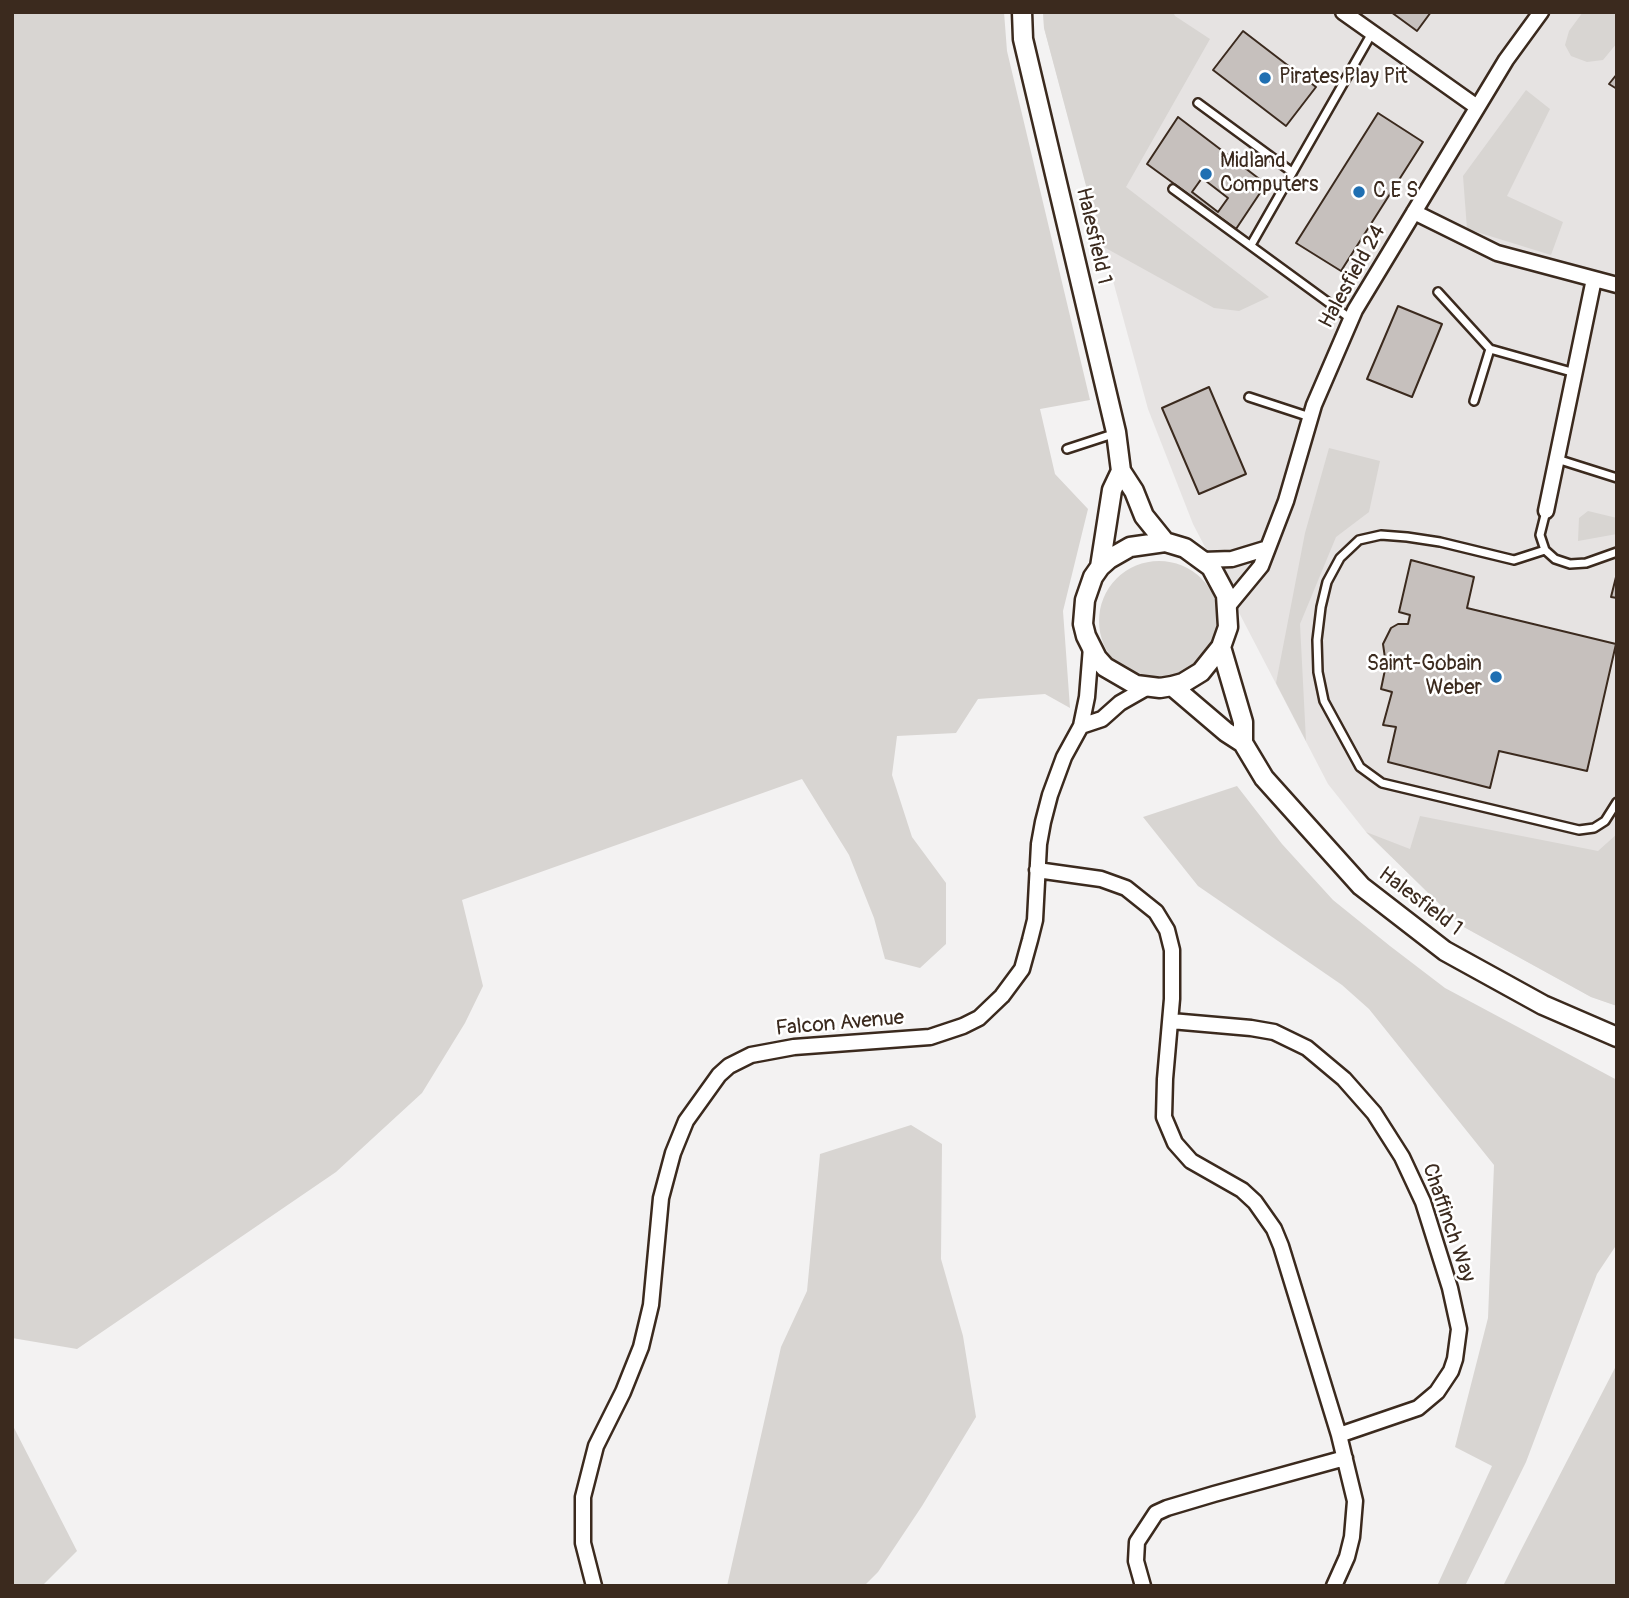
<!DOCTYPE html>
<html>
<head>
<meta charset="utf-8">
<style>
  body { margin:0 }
  #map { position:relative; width:1629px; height:1598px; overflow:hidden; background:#f3f2f2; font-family:Pangolin,sans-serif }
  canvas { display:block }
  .frame { position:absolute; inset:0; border:14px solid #3b2a1e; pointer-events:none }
</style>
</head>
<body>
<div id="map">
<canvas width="1629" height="1598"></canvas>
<div class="frame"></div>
</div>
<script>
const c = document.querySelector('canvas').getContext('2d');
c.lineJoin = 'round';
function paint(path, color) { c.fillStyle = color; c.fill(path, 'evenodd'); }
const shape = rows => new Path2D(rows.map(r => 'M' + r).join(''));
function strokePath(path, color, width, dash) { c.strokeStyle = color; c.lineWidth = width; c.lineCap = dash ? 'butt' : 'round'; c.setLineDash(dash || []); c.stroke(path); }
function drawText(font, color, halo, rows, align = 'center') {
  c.font = font + ' Pangolin,sans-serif'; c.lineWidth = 5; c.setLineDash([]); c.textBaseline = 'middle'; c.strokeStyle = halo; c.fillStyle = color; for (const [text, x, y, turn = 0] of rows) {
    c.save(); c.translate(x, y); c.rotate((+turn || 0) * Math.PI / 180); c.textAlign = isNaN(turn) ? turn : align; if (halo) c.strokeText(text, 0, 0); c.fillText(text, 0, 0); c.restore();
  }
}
paint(shape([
  [1043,12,1617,12,1617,1006,1591,997,1462,926,1366,832,1328,784,1193,524,1148,409,1044,28]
]), '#e6e3e2');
paint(shape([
  [12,12,1004,12,1007,51,1090,400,1040,409,1055,474,1088,509,1063,611,1070,708,1045,694,978,699,956,733,897,736,892,775,912,837,946,883,946,944,920,968,885,959,874,918,849,855,802,779,462,900,483,986,465,1023,422,1093,336,1172,77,1349,12,1338],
  [1043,12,1173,12,1175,16,1210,39,1126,187,1269,297,1239,311,1214,308,1102,246,1044,28],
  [1583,12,1617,12,1617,43,1603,60,1587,62,1571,56,1565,45,1569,31],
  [1526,90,1550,109,1507,196,1563,222,1551,255,1467,229,1463,176],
  [1329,448,1380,461,1369,512,1336,537,1300,624,1306,741,1276,683,1305,533],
  [1588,511,1617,518,1617,534,1578,541,1579,518],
  '1099 621a60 60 0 1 1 120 0a60 60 0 1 1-120 0Z',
  [1237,786,1282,844,1333,900,1390,946,1445,988,1617,1080,1617,1244,1597,1274,1526,1462,1465,1586,1437,1586,1492,1466,1455,1447,1488,1318,1494,1165,1369,1009,1342,985,1198,886,1143,817],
  [1420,816,1598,851,1617,834,1617,1006,1591,997,1462,926,1366,832,1410,849],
  [911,1125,942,1144,941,1259,963,1336,976,1417,922,1506,878,1572,864,1586,727,1586,781,1347,807,1291,820,1154],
  [1617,1364,1617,1586,1503,1586,1520,1552],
  [12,1424,77,1551,42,1586,12,1586]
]), '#d8d5d2');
const building = shape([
  [1391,12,1431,12,1417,31,1391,12],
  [1243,31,1316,87,1286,126,1213,70,1243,31],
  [1617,74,1617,89,1609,84,1617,74],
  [1378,113,1423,142,1341,271,1296,243,1378,113],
  [1178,117,1266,184,1236,229,1147,164,1178,117],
  [1202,178,1228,198,1218,212,1192,192,1202,178],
  [1398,306,1442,324,1412,397,1367,379,1398,306],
  [1209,387,1246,474,1199,494,1162,408,1209,387],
  [1411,560,1474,577,1467,608,1616,644,1587,771,1499,751,1490,788,1388,762,1396,727,1383,725,1392,692,1381,689,1386,665,1383,644,1391,628,1398,624,1408,624,1410,615,1399,612,1411,560],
  [1617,573,1617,598,1611,597,1617,573]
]);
paint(building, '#c6c0bd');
strokePath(building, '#3b2a1e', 2);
const service = shape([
  [1198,103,1292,172],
  [1173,189,1351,319],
  [1251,245,1372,33],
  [1438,292,1490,349,1575,373],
  [1249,397,1310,417],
  [1474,401,1490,349],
  [1067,449,1116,433],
  [1557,459,1617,478],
  [1546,511,1540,535,1545,550,1555,559,1570,564,1586,563,1617,552],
  [1545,550,1514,560,1440,542,1407,537,1381,535,1359,540,1340,558,1327,582,1321,607,1317,640,1318,672,1324,701,1360,767,1382,783,1579,830,1594,828,1605,821,1617,802]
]);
const minor = shape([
  [1343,12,1477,107],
  [1414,212,1497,253,1617,285],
  [1546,511,1594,279],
  [1203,560,1232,559,1268,548],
  [1228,606,1261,566,1286,501,1314,405,1355,310,1506,60,1541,12],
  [1081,726,1102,719,1120,703,1148,687],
  [1037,870,1101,879,1126,888,1156,912,1167,930,1172,950,1172,999,1165,1079,1164,1117,1175,1143,1191,1161,1242,1190,1255,1202,1274,1229,1281,1246,1339,1435,1355,1501,1352,1537,1347,1557,1334,1586],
  [1171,1021,1251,1028,1274,1032,1307,1048,1344,1079,1374,1113,1402,1157,1423,1202,1450,1288,1459,1329,1455,1359,1451,1371,1437,1392,1418,1408,1339,1435],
  [594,1586,583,1543,583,1497,596,1446,623,1392,641,1347,651,1305,661,1198,673,1153,686,1121,719,1075,729,1066,751,1055,794,1047,930,1037,963,1026,979,1018,1002,996,1022,969,1030,940,1035,920,1039,844,1043,822,1050,795,1064,757,1081,726,1087,697,1091,647],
  [1143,1586,1136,1561,1137,1542,1156,1513,1167,1508,1214,1494,1345,1458]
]);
const tertiary = shape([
  [1022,12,1023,39,1116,432,1121,471,1134,491,1144,516,1165,542],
  [1100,567,1112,490,1121,471],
  [1221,647,1243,722,1243,743],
  [1172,686,1183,683,1201,672,1221,647,1228,627,1226,595,1211,567,1185,548,1165,542,1130,547,1109,559,1100,567,1093,577,1085,600,1083,624,1086,636,1097,658,1105,667,1136,685,1160,688,1172,686,1226,732,1243,743,1264,778,1361,886,1445,951,1543,1005,1617,1037]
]);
strokePath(service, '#3b2a1e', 12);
strokePath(minor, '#3b2a1e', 19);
strokePath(tertiary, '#3b2a1e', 23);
strokePath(service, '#fff', 7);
strokePath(minor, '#fff', 14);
strokePath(tertiary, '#fff', 18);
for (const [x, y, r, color] of [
  [1265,78,7,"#1f6fb2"],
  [1206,174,7,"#1f6fb2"],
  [1359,192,7,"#1f6fb2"],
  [1496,677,7,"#1f6fb2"]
]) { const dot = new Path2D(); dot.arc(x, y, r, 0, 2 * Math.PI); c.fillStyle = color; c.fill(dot); strokePath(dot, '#fff', 2.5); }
drawText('21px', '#3b2a1e', '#fff', [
  ["Pirates Play Pit",1279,78],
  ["Midland",1220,162],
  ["Computers",1220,186],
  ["C E S",1373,192],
  ["Saint-Gobain",1482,665,"right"],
  ["Weber",1482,689,"right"]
], 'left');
drawText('21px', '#3b2a1e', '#fff', [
  ["Halesfield 1",1093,236,77],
  ["Halesfield 24",1353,277,-61],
  ["Halesfield 1",1420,902,37],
  ["Falcon Avenue",840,1024,-5],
  ["Chaffinch Way",1448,1223,71]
]);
</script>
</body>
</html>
